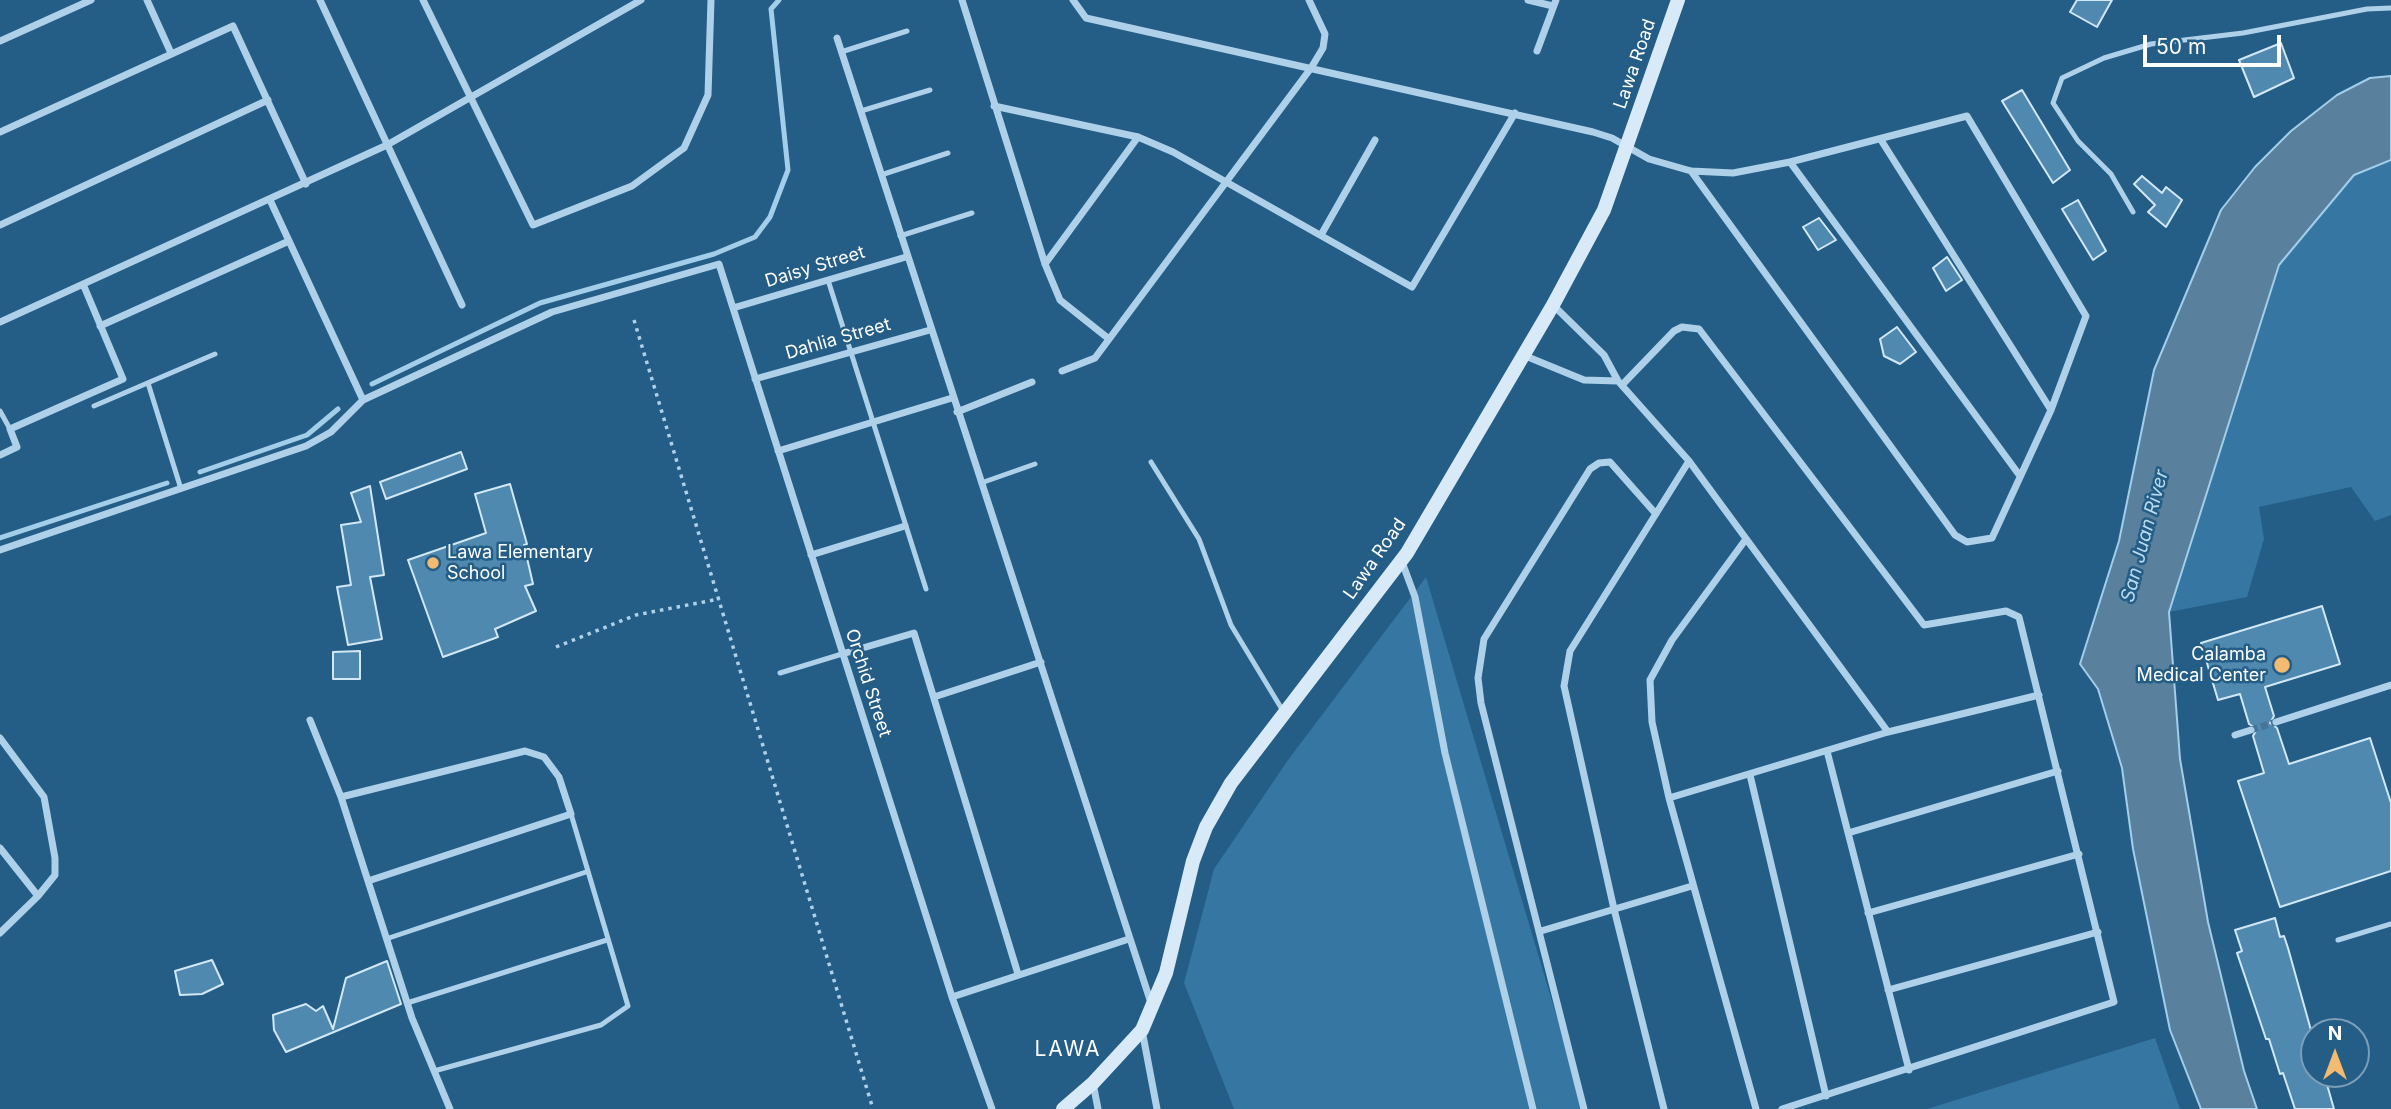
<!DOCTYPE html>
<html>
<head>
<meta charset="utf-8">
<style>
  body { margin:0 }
  #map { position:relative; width:2391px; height:1109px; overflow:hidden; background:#245d86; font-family:Inter,sans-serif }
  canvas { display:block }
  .north { position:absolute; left:2300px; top:1018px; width:70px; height:70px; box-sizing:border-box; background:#245d86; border:2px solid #7c9eb6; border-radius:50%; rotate:0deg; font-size:19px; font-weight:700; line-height:28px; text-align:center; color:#fff }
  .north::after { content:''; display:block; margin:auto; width:24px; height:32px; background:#f3ba71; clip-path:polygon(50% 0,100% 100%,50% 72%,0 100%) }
  .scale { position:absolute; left:2143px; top:35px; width:138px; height:32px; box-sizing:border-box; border:4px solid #fff; border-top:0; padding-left:9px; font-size:21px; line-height:24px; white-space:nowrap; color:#fff; -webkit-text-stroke:5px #245d86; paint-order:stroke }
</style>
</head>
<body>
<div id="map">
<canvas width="2391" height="1109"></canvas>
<div class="north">N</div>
<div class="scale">50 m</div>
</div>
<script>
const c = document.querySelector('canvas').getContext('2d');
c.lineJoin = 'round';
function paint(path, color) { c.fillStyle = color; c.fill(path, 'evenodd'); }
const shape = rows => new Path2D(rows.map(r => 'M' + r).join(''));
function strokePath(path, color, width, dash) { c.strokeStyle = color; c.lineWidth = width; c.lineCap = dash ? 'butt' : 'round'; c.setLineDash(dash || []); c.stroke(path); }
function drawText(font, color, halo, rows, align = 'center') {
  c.font = font + ' Inter,sans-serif'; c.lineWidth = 5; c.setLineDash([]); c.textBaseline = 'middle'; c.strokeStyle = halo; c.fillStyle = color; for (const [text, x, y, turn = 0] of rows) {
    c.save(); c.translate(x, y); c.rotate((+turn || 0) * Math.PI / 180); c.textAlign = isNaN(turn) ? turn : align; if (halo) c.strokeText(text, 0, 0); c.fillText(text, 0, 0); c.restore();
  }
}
paint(shape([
  [2391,160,2391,515,2375,521,2351,487,2259,507,2264,539,2247,597,2169,612,2279,265,2354,175],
  [1426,577,1584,1109,1234,1109,1184,983,1214,869,1288,760],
  [2155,1038,2180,1109,1927,1109]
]), '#3576a2');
const water = shape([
  [2391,76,2391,160,2354,175,2279,265,2169,612,2180,759,2208,922,2244,1071,2257,1109,2201,1109,2170,1030,2133,849,2122,768,2098,689,2080,664,2119,541,2154,370,2221,210,2255,167,2291,131,2337,95,2370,78,2391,76]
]);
paint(water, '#59819d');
strokePath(water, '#a2cee9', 2);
strokePath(shape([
  [372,384,540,303,714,254,755,237,770,217,788,170,771,9,779,0],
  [200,472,307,435,338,409],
  [0,538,167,483]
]), '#a2cee9', 5);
const building = shape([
  [2077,0,2112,0,2097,27,2070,12,2077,0],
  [2281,43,2294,78,2254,97,2239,60,2281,43],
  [2022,90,2070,170,2053,183,2002,101,2022,90],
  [2142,176,2162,193,2166,187,2182,200,2166,227,2148,212,2155,205,2134,184,2142,176],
  [2078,200,2106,251,2093,260,2062,209,2078,200],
  [1819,218,1836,240,1818,250,1803,227,1819,218],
  [1947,257,1962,280,1946,291,1933,268,1947,257],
  [1897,327,1916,352,1900,364,1884,356,1880,339,1897,327],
  [461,452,467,469,386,499,380,482,461,452],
  [510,484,527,544,524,545,533,584,525,586,536,611,495,629,498,637,443,657,408,560,486,533,475,494,510,484],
  [370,486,384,575,370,577,382,639,348,645,337,587,351,585,341,525,361,522,351,493,370,486],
  [2322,606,2340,664,2265,687,2274,716,2270,723,2277,728,2289,764,2370,738,2391,803,2391,871,2280,907,2238,781,2264,773,2253,736,2257,729,2249,724,2240,694,2218,700,2201,643,2322,606],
  [360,651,360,679,333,679,333,652,360,651],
  [2275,918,2280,937,2284,936,2288,948,2314,1041,2314,1074,2324,1074,2334,1109,2295,1109,2283,1073,2280,1074,2269,1039,2266,1039,2237,953,2242,951,2235,930,2275,918],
  [212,960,223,984,202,994,180,995,175,971,212,960],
  [387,961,401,1004,286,1052,274,1030,273,1015,306,1004,316,1011,323,1006,333,1029,346,978,387,961]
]);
paint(building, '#5089b0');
strokePath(building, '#d2e8f7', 2);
strokePath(shape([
  [2251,730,2276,722]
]), '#457598', 7, [7, 3.5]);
strokePath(shape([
  [634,320,873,1109],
  [556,647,636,615,719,599]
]), '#aed1e9', 3.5, [3.5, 5]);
strokePath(shape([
  [841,52,907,31],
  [861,111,930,90],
  [881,175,948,153],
  [2133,212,2111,174,2078,141,2053,103,2062,78,2104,58,2151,44,2243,33,2367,9,2391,8],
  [900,236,972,213],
  [828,280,926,589],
  [148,383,181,489],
  [94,406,215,354],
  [0,411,10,429],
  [1151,462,1199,539,1231,625,1283,711],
  [981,483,1035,464],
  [780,673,842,654],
  [386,939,586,872],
  [2338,940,2391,924],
  [407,1003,607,940],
  [434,1071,601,1025,628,1006,571,814]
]), '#aed1e9', 5);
strokePath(shape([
  [147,0,171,53],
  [320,0,462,305],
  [423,0,533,225,632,186,684,148,708,95,711,0],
  [962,0,1045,264,1060,300,1109,339],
  [1073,0,1086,18,1593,132,1612,138,1649,159,1691,171,1733,173,1790,162,1967,116,2086,316,2051,410,1992,538,1967,542,1955,535,1691,171],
  [1528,0,1553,6],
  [837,38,1151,1003],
  [0,41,91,0],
  [1537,51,1556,0],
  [994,106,1138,137,1173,152,1412,287,1515,113],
  [0,132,233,26,306,184],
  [1881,140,2051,410],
  [1790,162,2020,476],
  [270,200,363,400],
  [0,225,268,100],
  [1321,235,1375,140],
  [1045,264,1138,137],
  [1553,305,1604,355,1618,381,1689,461,1888,732],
  [733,308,906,257],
  [0,322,387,145,641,0],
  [100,326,289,241],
  [1523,355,1584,380,1618,381],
  [1062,371,1095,358,1311,68,1323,48,1325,34,1309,0],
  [755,379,930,330],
  [1622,385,1674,331,1682,327,1699,329,1924,625,2006,611,2019,617,2114,1002,1782,1109],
  [957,412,1032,382],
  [778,451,952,398],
  [0,455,17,447,10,429,123,379,83,284],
  [1746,539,1672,640,1650,680,1652,722,1669,798,1756,1109],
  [0,550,306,446,331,432,363,400,552,312,719,264,952,997,992,1109],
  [811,555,905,526],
  [1402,562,1415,597,1445,753,1533,1109],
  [842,654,914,633,1018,974],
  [934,697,1041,662],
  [310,720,341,797,412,1018,450,1109],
  [2276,722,2391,685],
  [2235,735,2251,730],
  [0,738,44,797,55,858,55,875,38,896,0,933],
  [1827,751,1909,1070],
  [1750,775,1826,1096],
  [341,797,525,751,544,757,559,777,571,814,368,881],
  [1669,798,1888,732,2039,695],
  [1848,833,2058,771],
  [0,848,38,896],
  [1868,913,2079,854],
  [1541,931,1692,886],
  [1888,990,2098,932],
  [952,997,1129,939],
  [1142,1030,1157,1109],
  [1093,1083,1098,1109],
  [1584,1109,1481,703,1478,678,1484,639,1590,469,1599,463,1610,462,1656,514],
  [1664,1109,1614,909,1564,686,1570,651,1689,461]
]), '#aed1e9', 7);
strokePath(shape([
  [1063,1109,1093,1083,1142,1030,1166,973,1193,861,1206,827,1231,783,1407,553,1553,305,1604,210,1678,0]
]), '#d8eaf7', 14);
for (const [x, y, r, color] of [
  [433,563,7,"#f3ba71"],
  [2282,665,9,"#f3ba71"]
]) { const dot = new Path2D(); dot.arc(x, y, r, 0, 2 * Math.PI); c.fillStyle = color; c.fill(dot); strokePath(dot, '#245d86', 2.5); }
drawText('18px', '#fff', '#245d86', [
  ["Lawa Road",1635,64,-71],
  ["Daisy Street",815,267,-17],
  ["Dahlia Street",838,339,-16],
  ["Lawa Road",1375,559,-55],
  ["Orchid Street",868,683,72]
]);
drawText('18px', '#fff', '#245d86', [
  ["Lawa Elementary",447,553],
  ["School",447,574],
  ["Calamba",2266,655,"right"],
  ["Medical Center",2266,676,"right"]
], 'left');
drawText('italic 19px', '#badbf0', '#245d86', [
  ["San Juan River",2145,536,-75]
]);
c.letterSpacing = '2px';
drawText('21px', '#fff', '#245d86', [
  ["LAWA",1068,1050]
]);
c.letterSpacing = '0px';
</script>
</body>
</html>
